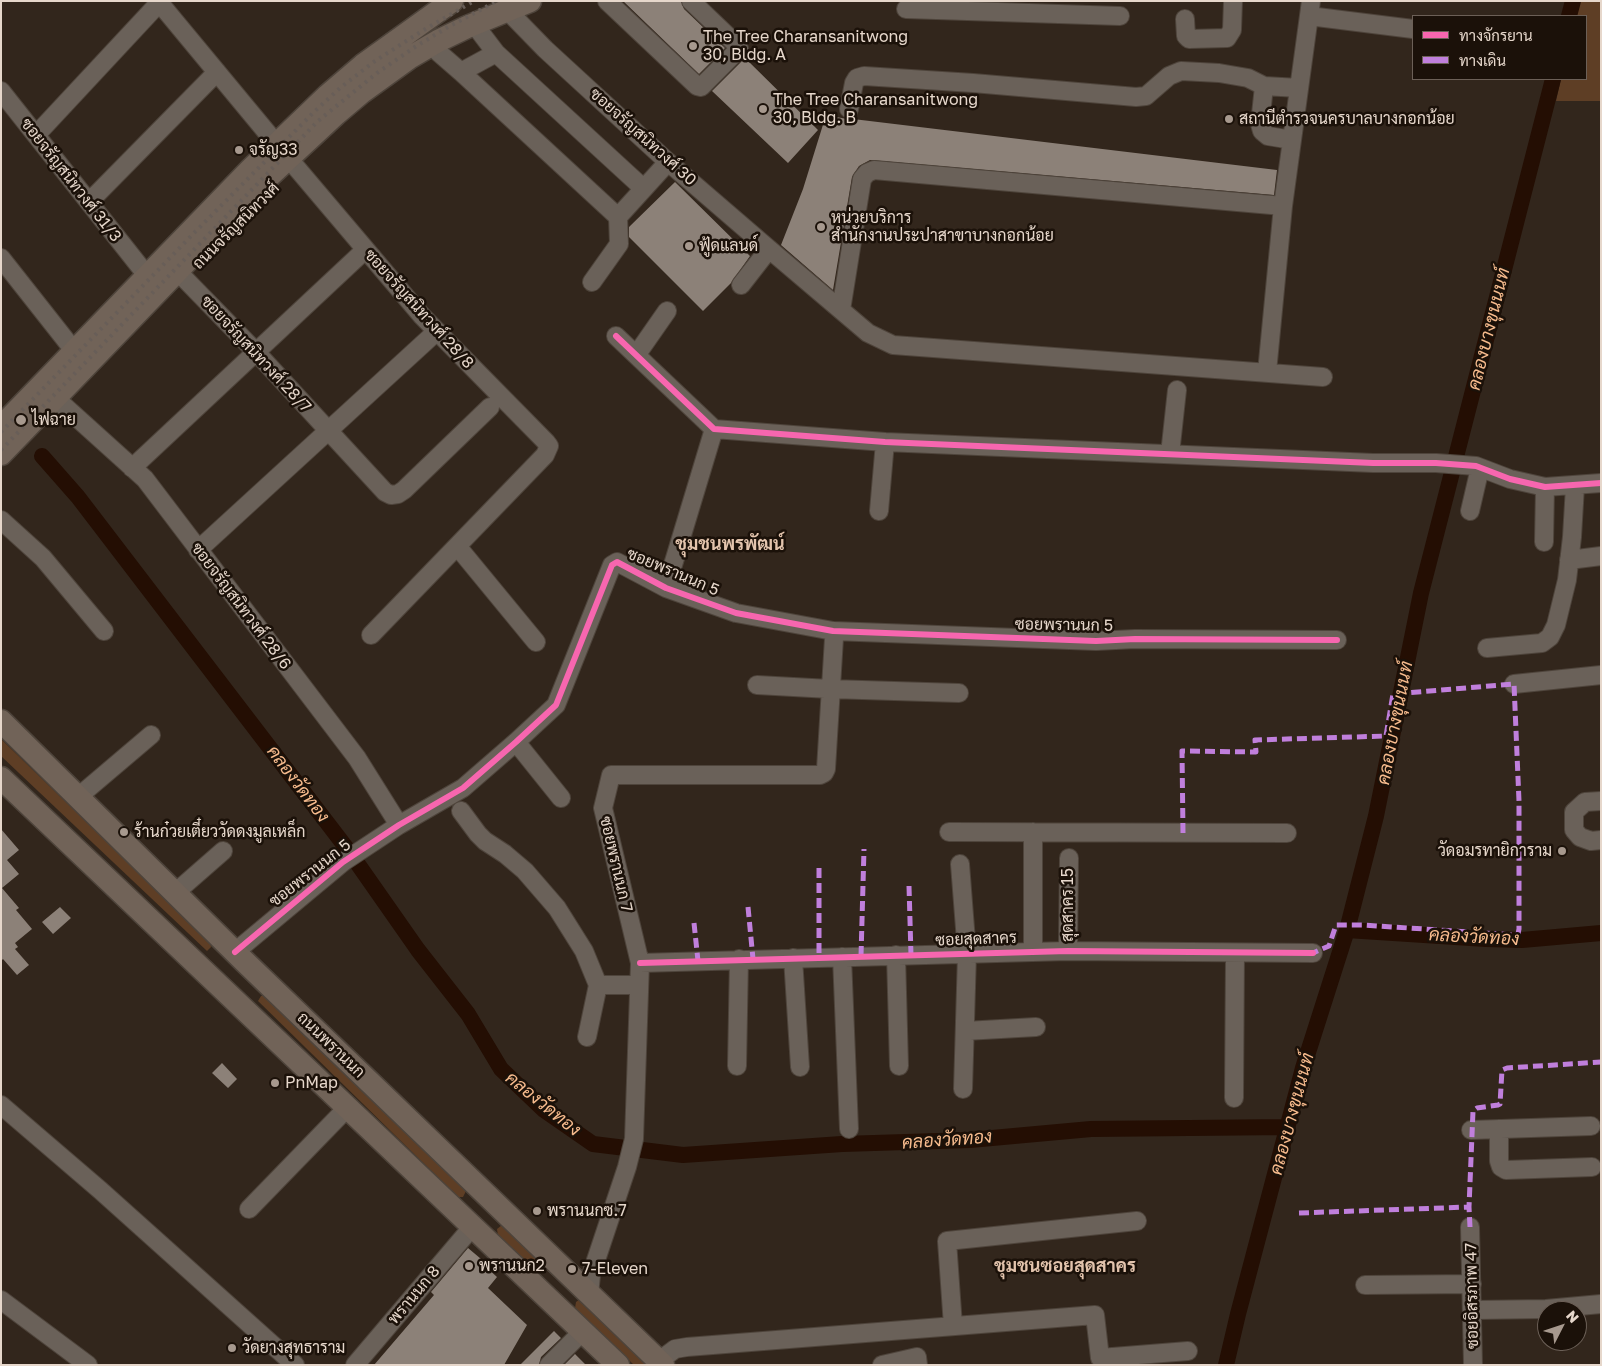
<!DOCTYPE html>
<html>
<head>
<meta charset="utf-8">
<style>
  body { margin:0 }
  #map { position:relative; width:1602px; height:1366px; overflow:hidden; background:#32261c; font-family:"Golos Text",Sarabun,sans-serif }
  canvas { display:block }
  .frame { position:absolute; inset:0; border:2px solid #e6d7cb; pointer-events:none }
  .legend { position:absolute; left:1412px; top:15px; width:175px; height:65px; box-sizing:border-box; background:#1b1109; border:1px solid #6c6057; margin:0; padding:6px 9px; list-style:none; font-size:15px; color:#e6d7cb }
  .legend li { display:flex; align-items:center; gap:10px; height:25px }
  .legend b { width:25px; border:1px solid #6c6057 }
  .north { position:absolute; left:1537px; top:1301px; width:50px; height:50px; box-sizing:border-box; background:#1b1109; border:1px solid #6c6057; border-radius:50%; rotate:49deg; font-size:14px; font-weight:700; line-height:20px; text-align:center; color:#e6d7cb }
  .north::after { content:''; display:block; margin:auto; width:18px; height:22px; background:#a7998e; clip-path:polygon(50% 0,100% 100%,50% 72%,0 100%) }
</style>
</head>
<body>
<div id="map">
<canvas width="1602" height="1366"></canvas>
<div class="frame"></div>
<ul class="legend">
<li><b style="height:6px;background:#f766af"></b>ทางจักรยาน</li>
<li><b style="height:6px;background:#c07fdc"></b>ทางเดิน</li>
</ul>
<div class="north">N</div>
</div>
<script>
const c = document.querySelector('canvas').getContext('2d');
c.lineJoin = 'round';
function paint(path, color) { c.fillStyle = color; c.fill(path, 'evenodd'); }
const shape = rows => new Path2D(rows.map(r => 'M' + r).join(''));
function strokePath(path, color, width, dash) { c.strokeStyle = color; c.lineWidth = width; c.lineCap = dash ? 'butt' : 'round'; c.setLineDash(dash || []); c.stroke(path); }
function drawText(font, color, halo, rows, align = 'center') {
  c.font = font + ' "Golos Text",Sarabun,sans-serif'; c.lineWidth = 5; c.setLineDash([]); c.textBaseline = 'middle'; c.strokeStyle = halo; c.fillStyle = color; for (const [text, x, y, turn = 0] of rows) {
    c.save(); c.translate(x, y); c.rotate((+turn || 0) * Math.PI / 180); c.textAlign = isNaN(turn) ? turn : align; if (halo) c.strokeText(text, 0, 0); c.fillText(text, 0, 0); c.restore();
  }
}
paint(shape([
  [1580,1,1601,1,1601,101,1556,101,1561,79,1586,79,1586,16,1576,16],
  [1,739,210,942,211,947,207,951,1,756],
  [261,996,267,996,461,1185,466,1191,463,1197,458,1197,258,1001],
  [502,1225,509,1228,543,1260,544,1267,538,1272,498,1236,497,1229],
  [580,1299,652,1365,634,1365,575,1308,576,1302]
]), '#5e3e25');
strokePath(shape([
  [1569,16,1573,1],
  [42,456,78,497,348,850,418,950,468,1014,501,1069,544,1110,593,1144,683,1155,842,1144,970,1140,1091,1129,1287,1127],
  [1347,930,1486,939,1522,940,1601,933],
  [1226,1365,1238,1314,1303,1068,1347,930,1376,816,1421,593,1553,79]
]), '#240e03', 16);
paint(shape([
  [623,1,681,1,684,9,725,48,699,74],
  [745,58,818,130,788,163,712,91],
  [826,115,847,119,853,119,1277,170,1274,195,870,160,859,166,852,177,833,290,781,245,803,189],
  [675,182,750,256,731,283,703,311,629,237,629,227],
  [1,829,19,850,7,860,19,874,2,888,19,908,16,910,32,929,15,943,18,947,15,949,29,965,17,975,3,959,1,961],
  [60,907,71,918,53,934,42,922],
  [222,1063,237,1079,228,1088,212,1073],
  [468,1248,487,1264,485,1266,497,1277,488,1288,527,1325,504,1365,374,1365,434,1295,431,1292],
  [554,1331,561,1338,541,1357,539,1365,520,1365],
  [575,1354,586,1365,564,1365]
]), '#8c8178');
const minor = shape([
  [158,1,269,135],
  [607,1,697,86,701,87,739,49,736,44,691,1],
  [906,9,1120,16],
  [508,11,545,49,668,162,769,249,868,333,893,345,1323,377],
  [1309,16,1413,29],
  [1185,19,1186,36,1189,39,1227,38,1232,30,1233,1],
  [477,28,496,53],
  [438,52,461,72],
  [1,91,141,268],
  [849,109,854,83,857,78,864,76,973,83,1136,97,1146,96,1169,76,1181,71,1219,73,1248,78,1264,86],
  [36,135,159,3],
  [1292,140,1268,136,1262,131,1260,124,1264,86,1299,88],
  [295,166,422,316,546,442,549,446,545,455,371,635],
  [89,202,217,72],
  [618,217,668,162],
  [1,258,68,343],
  [184,278,256,352,385,492,391,495,398,494,404,490,490,407],
  [592,282,619,244,618,217,461,72,496,53,643,188],
  [741,285,769,249],
  [841,310,862,179,867,173,874,170,1283,206,1311,1],
  [616,336,714,429,885,442,1373,463,1436,463,1476,466,1510,479,1545,487,1601,483],
  [637,354,667,311],
  [1267,372,1283,206],
  [63,405,145,479,357,758,399,825],
  [1170,454,1177,390],
  [132,468,365,250],
  [879,511,885,442],
  [1470,511,1480,468],
  [1,520,43,558,104,631],
  [1544,542,1545,487],
  [457,546,536,642],
  [198,550,436,332],
  [1569,560,1601,556],
  [666,588,714,429],
  [1487,648,1542,643,1550,637,1556,625,1567,580,1572,537,1575,486],
  [1514,684,1601,675],
  [757,685,830,689,959,693],
  [516,742,561,798],
  [78,797,151,735],
  [1601,801,1585,802,1574,812,1574,830,1580,837,1591,841,1601,840],
  [461,811,478,834,485,841,505,854,525,871,557,908,584,951,598,985,587,1037],
  [949,832,1287,833],
  [1033,832,1033,952],
  [960,864,967,954,963,1089],
  [175,893,223,851],
  [1068,951,1069,858],
  [235,952,343,862,399,825,463,788,516,742,556,705,612,565,617,562,666,588,736,613,833,631,1096,641,1135,639,1337,640],
  [896,955,899,1066],
  [842,957,849,1129],
  [793,958,800,1067],
  [640,963,1068,951,1313,953],
  [598,985,639,985],
  [965,1031,1036,1027],
  [737,1066,739,959],
  [1234,1098,1235,953],
  [1,1105,100,1190,295,1365],
  [1499,1129,1499,1161,1501,1167,1506,1170,1592,1167],
  [1471,1130,1591,1126],
  [249,1209,348,1107],
  [1470,1227,1473,1365],
  [1365,1285,1472,1284],
  [589,1295,591,1275,627,1167,634,1139,640,963,603,808,611,775,820,775,824,773,826,769,834,638],
  [1,1300,88,1365],
  [1472,1310,1546,1309,1601,1304],
  [953,1326,947,1241,1137,1221],
  [659,1361,675,1349,687,1347,1095,1315,1100,1358,1188,1351],
  [355,1365,473,1226],
  [549,1365,583,1331],
  [882,1365,917,1357,918,1365]
]);
const major = shape([
  [1,427,251,169,328,95,363,65,452,1],
  [1,454,264,181,336,114,362,92,409,58,438,41,467,27,530,1],
  [1,721,244,961,663,1365],
  [1,778,618,1365]
]);
strokePath(minor, '#4e443b', 20);
strokePath(major, '#4e443b', 25);
strokePath(minor, '#6a6159', 18);
strokePath(major, '#716358', 22);
strokePath(shape([
  [1,432,195,232,315,111,340,88,375,61,422,31,474,1],
  [1,450,318,121,377,73,415,47,448,27,497,1]
]), '#685e58', 4, [2.5, 5]);
strokePath(shape([
  [1183,833,1182,751,1256,752,1255,740,1386,736,1393,694,1514,684,1519,801,1519,929,1518,934,1515,935,1363,925,1336,925,1329,946,1313,953],
  [819,868,819,957],
  [909,886,911,955],
  [748,907,753,959],
  [694,923,698,961],
  [861,956,864,849],
  [1299,1213,1469,1207],
  [1470,1227,1469,1207,1473,1111,1477,1108,1498,1105,1500,1104,1502,1070,1507,1068,1601,1062]
]), '#c07fdc', 5, [10, 5]);
strokePath(shape([
  [616,336,714,429,885,442,1373,463,1436,463,1476,466,1510,479,1545,487,1601,483],
  [235,952,343,862,399,825,463,788,516,742,556,705,612,565,617,562,666,588,736,613,833,631,1096,641,1135,639,1337,640],
  [640,963,1068,951,1313,953]
]), '#f766af', 6);
for (const [x, y, r, color] of [
  [693,46,5,"#a7998e"],
  [763,109,5,"#a7998e"],
  [1229,119,5,"#a7998e"],
  [239,150,5,"#a7998e"],
  [821,227,5,"#a7998e"],
  [689,246,5,"#a7998e"],
  [21,420,6,"#a7998e"],
  [124,832,5,"#a7998e"],
  [1562,851,5,"#a7998e"],
  [275,1083,5,"#a7998e"],
  [537,1211,5,"#a7998e"],
  [469,1266,5,"#a7998e"],
  [572,1269,5,"#a7998e"],
  [232,1348,5,"#a7998e"]
]) { const dot = new Path2D(); dot.arc(x, y, r, 0, 2 * Math.PI); c.fillStyle = color; c.fill(dot); strokePath(dot, '#1b1109', 2); }
drawText('16px', '#e6d7cb', '#1b1109', [
  ["The Tree Charansanitwong",703,37],
  ["30, Bldg. A",703,55],
  ["The Tree Charansanitwong",773,100],
  ["30, Bldg. B",773,118],
  ["สถานีตำรวจนครบาลบางกอกน้อย",1239,119],
  ["จรัญ33",249,150],
  ["หน่วยบริการ",831,218],
  ["สำนักงานประปาสาขาบางกอกน้อย",831,236],
  ["ฟู้ดแลนด์",699,246],
  ["ไฟฉาย",32,420],
  ["ร้านก๋วยเตี๋ยววัดดงมูลเหล็ก",134,832],
  ["วัดอมรทายิการาม",1552,851,"right"],
  ["PnMap",285,1083],
  ["พรานนกซ.7",547,1211],
  ["พรานนก2",479,1266],
  ["7-Eleven",582,1269],
  ["วัดยางสุทธาราม",242,1348]
], 'left');
drawText('16px', '#e6d7cb', '#1b1109', [
  ["ซอยจรัญสนิทวงศ์ 30",643,137,42],
  ["ซอยจรัญสนิทวงศ์ 31/3",71,180,52],
  ["ถนนจรัญสนิทวงศ์",236,226,-45],
  ["ซอยจรัญสนิทวงศ์ 28/8",419,309,48],
  ["ซอยจรัญสนิทวงศ์ 28/7",256,354,47],
  ["ซอยพรานนก 5",673,572,23],
  ["ซอยจรัญสนิทวงศ์ 28/6",241,606,53],
  ["ซอยพรานนก 5",1064,625,1],
  ["ซอยพรานนก 7",616,864,77],
  ["ซอยพรานนก 5",310,873,-38],
  ["สุดสาคร 15",1068,905,-90],
  ["ซอยสุดสาคร",976,939,-2],
  ["ถนนพรานนก",331,1045,44],
  ["พรานนก 8",414,1295,-50],
  ["ซอยอิสรภาพ 47",1472,1296,-91]
]);
drawText('italic 18px', '#f7bb8d', '#1b1109', [
  ["คลองบางขุนนนท์",1489,329,-76],
  ["คลองบางขุนนนท์",1395,723,-79],
  ["คลองวัดทอง",298,784,53],
  ["คลองวัดทอง",1474,937,3],
  ["คลองวัดทอง",543,1104,39],
  ["คลองบางขุนนนท์",1292,1114,-75],
  ["คลองวัดทอง",947,1140,-4]
]);
drawText('bold 18px', '#e3c4ad', '#1b1109', [
  ["ชุมชนพรพัฒน์",730,544],
  ["ชุมชนซอยสุดสาคร",1065,1266]
]);
</script>
</body>
</html>
